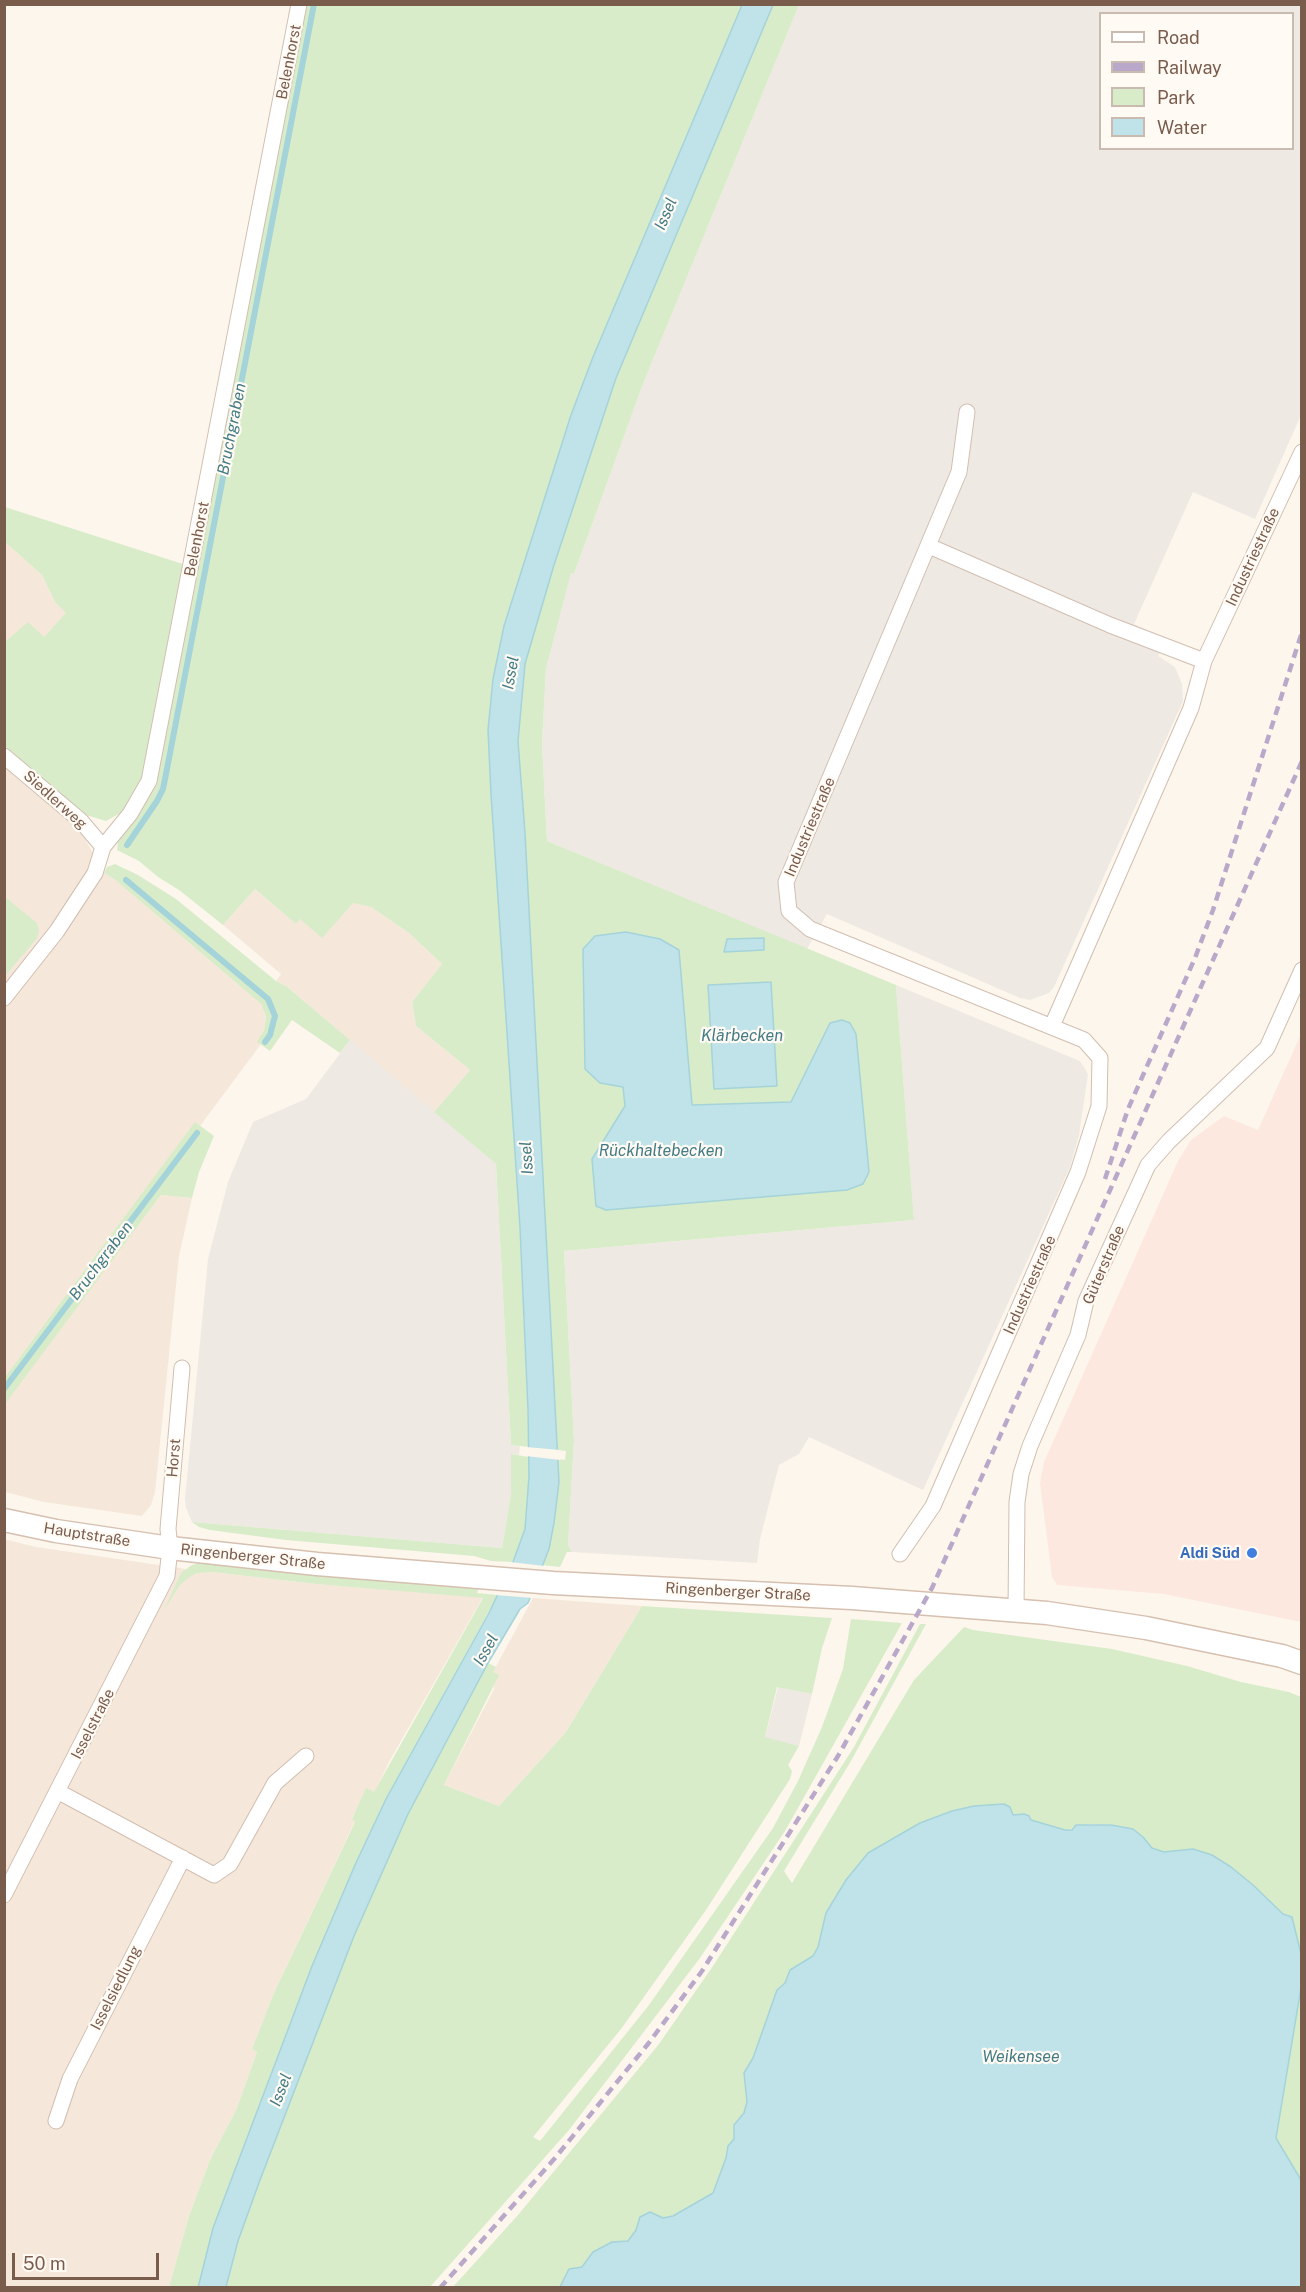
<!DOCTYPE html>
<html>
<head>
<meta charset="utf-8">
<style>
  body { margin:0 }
  #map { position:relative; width:1306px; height:2292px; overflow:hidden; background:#fdf6ec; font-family:"Public Sans",sans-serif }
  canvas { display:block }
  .frame { position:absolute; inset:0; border:6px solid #7a5c4d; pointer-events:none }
  .legend { position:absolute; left:1099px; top:12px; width:195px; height:138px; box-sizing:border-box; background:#fffaf3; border:2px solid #cabbb1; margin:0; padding:8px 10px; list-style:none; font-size:18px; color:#7a5c4d }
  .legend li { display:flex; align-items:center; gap:12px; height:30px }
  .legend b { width:30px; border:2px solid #cabbb1 }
  .scale { position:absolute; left:12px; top:2253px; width:147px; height:27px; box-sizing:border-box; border:3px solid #7a5c4d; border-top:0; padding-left:8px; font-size:18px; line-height:21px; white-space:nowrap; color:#7a5c4d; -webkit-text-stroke:4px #fffaf3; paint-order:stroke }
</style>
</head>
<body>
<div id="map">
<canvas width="1306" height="2292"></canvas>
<div class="frame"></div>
<ul class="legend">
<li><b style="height:8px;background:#fff"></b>Road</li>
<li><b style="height:8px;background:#b9a8c9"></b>Railway</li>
<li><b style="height:16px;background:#d8ecc9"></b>Park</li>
<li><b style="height:16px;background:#bfe3e8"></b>Water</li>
</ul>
<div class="scale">50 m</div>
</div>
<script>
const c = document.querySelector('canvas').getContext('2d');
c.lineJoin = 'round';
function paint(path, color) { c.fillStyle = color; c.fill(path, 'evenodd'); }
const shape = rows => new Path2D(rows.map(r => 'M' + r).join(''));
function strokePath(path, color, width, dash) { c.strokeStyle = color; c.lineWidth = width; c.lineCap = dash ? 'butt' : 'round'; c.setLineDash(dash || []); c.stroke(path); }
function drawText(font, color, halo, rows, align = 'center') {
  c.font = font + ' "Public Sans",sans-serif'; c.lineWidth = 4.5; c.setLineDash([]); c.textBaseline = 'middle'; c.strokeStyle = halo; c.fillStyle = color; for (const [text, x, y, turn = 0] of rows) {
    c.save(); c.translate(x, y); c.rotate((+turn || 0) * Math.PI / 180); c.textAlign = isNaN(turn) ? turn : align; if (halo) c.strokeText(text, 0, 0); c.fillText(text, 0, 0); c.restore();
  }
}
paint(shape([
  [5,542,42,575,55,602,67,613,44,637,5,642],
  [5,765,80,830,104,873,114,879,261,1004,266,1017,264,1030,258,1042,261,1044,200,1126,195,1123,5,1377],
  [255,889,296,924,300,919,353,903,371,907,409,933,442,964,412,1002,416,1026,470,1070,434,1112,286,986,276,981,281,974,223,925],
  [161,1195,192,1198,179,1256,155,1492,151,1505,142,1516,44,1502,5,1492,4,1404],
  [4,1539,36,1547,186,1569,316,1584,483,1597,389,1762,374,1793,367,1789,352,1818,355,1821,273,1995,252,2049,257,2052,237,2108,210,2160,189,2216,169,2287,5,2287],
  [533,1598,642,1606,566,1732,499,1806,444,1785,494,1689,493,1672]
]), '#f5e8da');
paint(shape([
  [1301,1034,1301,1622,1164,1594,1057,1585,1052,1577,1040,1483,1044,1462,1178,1161,1191,1140,1224,1116,1258,1130]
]), '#fde8e0');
paint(shape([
  [799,5,1301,5,1301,415,1255,519,1193,492,1134,624,1166,640,1158,656,1175,667,1182,684,1183,701,1054,987,1049,993,1030,1000,1020,998,827,914,807,949,547,841,542,744,546,669,571,572,574,574,643,384],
  [1100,14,1292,14,1292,148,1100,148],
  [896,985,1080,1061,1088,1074,1079,1135,1070,1167,923,1490,809,1437,799,1454,779,1465,760,1539,757,1563,572,1552,568,1545,574,1440,564,1251,914,1220],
  [350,1040,496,1164,511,1445,520,1446,519,1455,512,1454,511,1494,502,1548,192,1522,186,1508,185,1499,208,1259,228,1182,253,1122,306,1099],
  [778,1687,812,1694,799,1746,765,1738]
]), '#efe9e4');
paint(shape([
  [305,5,742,5,593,357,571,415,504,626,493,679,488,730,491,794,520,1227,529,1447,511,1445,496,1164,434,1112,470,1070,416,1026,412,1002,442,964,409,933,371,907,353,903,322,938,300,919,296,924,255,889,223,925,179,890,158,877,139,861,117,850,118,842,156,786],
  [773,5,799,5,643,384,574,574,571,573,546,669,542,744,547,841,896,985,914,1220,564,1251,574,1440,568,1545,572,1552,567,1552,560,1567,542,1565,549,1549,559,1482,557,1459,565,1460,566,1451,556,1450,556,1439,525,833,518,741,525,664,554,565,616,378],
  [595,936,679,950,692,1105,791,1102,830,1023,847,1190,605,1210,596,1206,592,1159,625,1106,623,1087,585,1069,583,949],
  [764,938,725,952,728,939],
  [5,507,186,565,149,763,126,810,106,821,86,815,5,746,5,642,28,622,44,637,66,613,55,602,42,575,5,542],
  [115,864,138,875,176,899,276,981,286,986,350,1040,340,1053,292,1020,270,1051,257,1042,264,1030,266,1017,261,1004,114,879,104,873,107,867],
  [5,897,37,923,39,931,37,938,5,976],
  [195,1122,214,1136,199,1172,192,1198,161,1195,5,1404,5,1377],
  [511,1454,529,1457,529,1476,525,1529,513,1562,491,1561,474,1556,286,1540,210,1530,199,1527,192,1522,502,1548,511,1494],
  [203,1562,418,1584,479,1587,477,1593,498,1595,386,1799,355,1865,312,1966,213,2228,198,2287,169,2287,189,2216,210,2160,237,2108,257,2052,252,2049,273,1995,355,1822,352,1819,366,1788,374,1792,483,1598,316,1584,212,1572,197,1573,188,1578,180,1585,164,1610,181,1573,192,1565],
  [642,1606,832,1618,822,1648,812,1694,777,1687,765,1737,799,1746,788,1765,792,1771,790,1779,706,1910,621,2029,533,2137,540,2141,649,2005,773,1828,798,1781,822,1727,843,1669,851,1619,902,1623,785,1831,700,1958,569,2130,430,2287,226,2288,238,2241,260,2180,353,1936,408,1814,488,1663,496,1667,493,1672,499,1675,444,1785,499,1806,566,1732],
  [920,1624,926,1624,851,1761,784,1871,792,1883,914,1680,964,1627,973,1630,1112,1649,1187,1666,1241,1682,1289,1692,1301,1697,1301,1954,1292,1917,1283,1914,1253,1885,1231,1867,1212,1855,1193,1849,1164,1852,1151,1848,1143,1837,1133,1829,1111,1825,1092,1824,1065,1830,1013,1815,1004,1804,974,1806,952,1811,920,1823,868,1853,846,1880,826,1913,818,1947,813,1956,790,1970,785,1983,777,1990,753,2058,744,2073,747,2102,744,2113,734,2125,734,2139,728,2146,726,2158,713,2193,673,2216,663,2218,650,2212,628,2241,612,2242,593,2252,582,2267,560,2287,452,2288,518,2215,659,2044,713,1966,854,1747],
  [1301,1988,1301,2180,1276,2138]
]), '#d8ecc9');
const water = shape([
  [742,5,773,5,616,378,554,565,525,664,518,741,525,833,559,1482,554,1523,549,1549,528,1603,520,1609,488,1663,408,1814,354,1936,260,2180,238,2241,226,2287,198,2288,213,2228,312,1966,355,1865,386,1799,489,1613,513,1562,525,1529,529,1476,528,1410,520,1227,491,794,488,730,493,679,504,626,571,415,593,357,742,5],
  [626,932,660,939,679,950,692,1105,791,1102,830,1023,842,1020,850,1023,856,1034,869,1172,863,1184,847,1190,606,1210,596,1206,592,1159,625,1106,623,1087,600,1083,585,1069,583,949,595,936,626,932],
  [764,938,764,950,724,952,727,939,764,938],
  [771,982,777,1086,714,1089,708,985,771,982],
  [1004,1804,1010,1807,1013,1815,1024,1814,1029,1816,1031,1820,1065,1830,1072,1830,1076,1825,1111,1825,1133,1829,1143,1837,1152,1848,1164,1852,1193,1849,1212,1855,1231,1867,1253,1885,1283,1914,1292,1917,1301,1954,1301,1988,1276,2138,1301,2180,1301,2287,560,2287,569,2269,582,2267,593,2252,612,2242,628,2241,636,2230,640,2217,650,2212,663,2218,673,2216,713,2193,726,2158,728,2146,734,2139,734,2125,744,2113,747,2102,744,2073,753,2058,777,1990,785,1983,790,1970,813,1956,818,1947,826,1913,846,1880,868,1853,920,1823,952,1811,974,1806,1004,1804]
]);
paint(water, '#bfe3e8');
strokePath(water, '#a5d3da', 1.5);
paint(shape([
  [526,1447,560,1450,560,1460,526,1456],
  [510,1562,545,1566,533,1598,495,1595]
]), '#fdf6ec');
strokePath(shape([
  [127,845,157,801,163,789,166,774,314,4],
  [126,880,268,999,275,1016,270,1035,265,1042],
  [4,1389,197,1133]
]), '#a5d3da', 6);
const minor = shape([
  [929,546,1110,625,1204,661],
  [4,756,81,821,103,847],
  [4,998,57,931,95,873,103,847,130,814,149,781,299,4],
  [1052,1026,1191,708,1204,661,1302,452],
  [900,1554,933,1506,1078,1172,1099,1106,1100,1058,1084,1040,810,929,789,911,786,882,959,472,967,412],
  [1016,1611,1017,1502,1021,1474,1030,1446,1078,1335,1086,1301,1148,1165,1169,1141,1267,1048,1302,970],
  [57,1791,214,1875,230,1864,275,1783,306,1756],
  [4,1895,167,1576,170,1548,168,1529,182,1368],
  [56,2121,70,2079,183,1858]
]);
const secondary = shape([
  [4,1520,56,1531,170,1548,317,1564,553,1583,852,1598,1047,1613,1146,1628,1282,1656,1302,1663]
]);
strokePath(minor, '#d1beb0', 17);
strokePath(secondary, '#d6c0b0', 25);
strokePath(minor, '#fff', 15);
strokePath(secondary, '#fff', 22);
strokePath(shape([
  [1105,1179,1128,1109,1195,958,1213,910,1302,632],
  [440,2288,555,2158,648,2044,702,1971,838,1756,932,1588,1302,761]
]), '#b9a8c9', 4.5, [9, 6]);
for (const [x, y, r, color] of [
  [1252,1553,6,"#3f7fe0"]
]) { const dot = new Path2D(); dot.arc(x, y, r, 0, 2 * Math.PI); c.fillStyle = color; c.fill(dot); strokePath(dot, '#fffaf3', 2); }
drawText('15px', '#7a5c4d', '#fffaf3', [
  ["Belenhorst",289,62,-79],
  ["Belenhorst",197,539,-79],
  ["Industriestraße",1253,557,-65],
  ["Siedlerweg",55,800,42],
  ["Industriestraße",810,827,-67],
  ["Güterstraße",1104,1265,-67],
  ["Industriestraße",1030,1285,-66],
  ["Horst",174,1458,-85],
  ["Hauptstraße",87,1535,9],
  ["Ringenberger Straße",253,1557,6],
  ["Ringenberger Straße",738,1592,3],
  ["Isselstraße",93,1724,-63],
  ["Isselsiedlung",116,1988,-63]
]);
drawText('bold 15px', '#366cbe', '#fffaf3', [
  ["Aldi Süd",1240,1553]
], 'right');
drawText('italic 16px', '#437c86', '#fffaf3', [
  ["Issel",666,214,-67],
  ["Bruchgraben",232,429,-79],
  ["Issel",511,673,-80],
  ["Klärbecken",742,1036],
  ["Rückhaltebecken",661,1151],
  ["Issel",527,1158,-94],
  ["Bruchgraben",101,1261,-53],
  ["Issel",486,1650,-61],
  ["Weikensee",1021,2057],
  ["Issel",281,2090,-69]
]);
</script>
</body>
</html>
